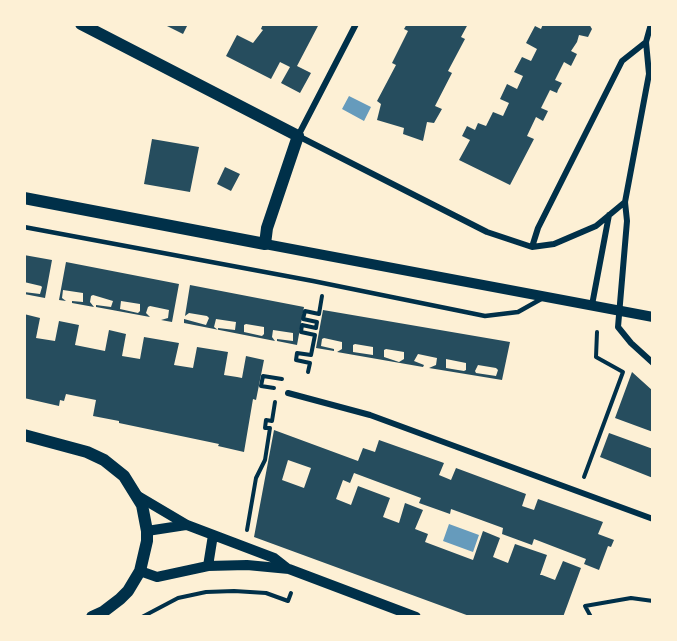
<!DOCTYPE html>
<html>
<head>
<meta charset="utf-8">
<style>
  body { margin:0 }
  #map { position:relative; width:677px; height:641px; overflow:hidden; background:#fdf0d5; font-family:Lato,sans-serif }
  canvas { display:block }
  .frame { position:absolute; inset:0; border:26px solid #fdf0d5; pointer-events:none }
</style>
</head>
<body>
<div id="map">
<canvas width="677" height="641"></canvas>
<div class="frame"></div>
</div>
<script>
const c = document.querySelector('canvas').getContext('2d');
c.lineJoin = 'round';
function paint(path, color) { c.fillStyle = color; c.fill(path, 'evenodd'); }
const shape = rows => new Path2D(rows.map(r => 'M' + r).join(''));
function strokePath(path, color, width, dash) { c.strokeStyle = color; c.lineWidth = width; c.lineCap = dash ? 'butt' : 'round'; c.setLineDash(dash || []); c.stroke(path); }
paint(shape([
  [349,96,371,107,364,121,342,109],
  [449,524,479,535,473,552,443,541]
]), '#669bbc');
paint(shape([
  [163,24,188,24,183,34],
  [263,24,319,24,297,66,311,73,300,93,281,83,290,67,280,62,271,79,226,56,237,35,253,43,263,30,261,29],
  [407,24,468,24,461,37,465,39,448,71,452,73,435,106,442,109,434,123,427,122,423,141,403,134,404,128,377,120,381,104,377,101,396,65,392,63,408,31,404,29],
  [543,24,589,24,592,29,588,37,579,35,577,42,571,51,577,54,571,66,564,62,555,80,562,83,558,90,557,93,550,90,541,108,548,111,543,121,536,117,527,136,534,139,510,185,459,160,470,140,462,136,467,126,475,130,478,123,486,126,493,112,503,116,509,103,500,99,507,84,517,89,523,76,514,72,522,57,531,61,537,49,526,43,535,26,541,29],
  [152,139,199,147,190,192,144,184],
  [225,167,240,174,231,191,217,184],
  [24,255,52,260,45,298,24,294,24,292,40,294,42,287,41,286,24,282],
  [66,262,179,284,172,322,161,320,168,318,169,310,150,306,148,307,146,313,150,317,96,307,96,305,111,307,113,301,93,295,91,296,90,302,94,307,72,303,72,301,83,302,83,293,63,290,62,298,66,301,59,300],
  [121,301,140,304,140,311,138,313,120,309],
  [190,285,304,307,297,345,277,341,277,339,293,341,293,333,273,330,272,337,275,341,184,323,184,319,206,325,209,318,207,316,189,313,185,316],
  [216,319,236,322,235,330,218,328,218,330,214,327],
  [246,324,264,327,264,334,262,336,244,332,244,325],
  [323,310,510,342,502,380,429,368,436,365,437,358,418,354,414,361,424,365,423,367,337,352,342,349,342,342,324,338,322,339,321,346,334,349,334,351,316,348],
  [355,344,373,347,373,355,353,352,353,345],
  [386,349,404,352,404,359,399,362,384,357,384,350],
  [446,359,466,363,466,370,464,371,446,368],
  [478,365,496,368,498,370,496,376,476,373,475,371],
  [24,314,40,318,36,338,55,341,59,321,79,325,75,345,105,351,109,330,126,334,122,356,140,359,144,337,179,343,174,365,193,368,197,347,228,352,224,375,237,377,242,378,246,356,264,360,256,400,253,399,244,452,218,446,219,444,119,423,119,421,93,416,96,400,66,394,64,401,60,400,59,406,24,398],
  [632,372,653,391,653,432,615,418],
  [274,430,358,461,363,448,375,452,379,440,444,463,439,475,451,480,456,468,526,494,522,506,534,510,538,499,603,522,598,534,614,540,611,547,608,546,599,570,584,564,586,559,534,539,532,545,502,534,503,528,451,509,450,514,419,503,421,498,354,473,350,483,343,480,336,499,351,505,358,486,390,498,383,517,399,523,405,503,423,510,415,529,428,534,425,542,473,560,483,531,500,538,493,557,508,563,515,544,547,555,540,575,542,575,555,580,563,561,581,568,563,617,472,617,254,537],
  [288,460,311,468,304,488,282,480],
  [609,433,653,449,653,478,600,457]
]), '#264d5e');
strokePath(shape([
  [308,372,310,363,296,360,297,353,311,355,315,335,301,332,302,325,316,328,317,322,303,319,305,311,319,314,322,296],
  [274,388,261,386,263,376,282,379],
  [584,477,623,372,596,357,597,332],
  [247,530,256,478,265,460,270,428,265,428,266,420,272,421,275,402],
  [142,617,178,598,206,592,234,591,266,593,288,601,291,593],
  [207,617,217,617],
  [591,617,585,606,631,598,653,601]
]), '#003049', 4);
strokePath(shape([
  [24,227,313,281,485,316,518,312,543,298]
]), '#003049', 4.5);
strokePath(shape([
  [356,24,298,136,487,232,532,247,554,244,596,226,625,202],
  [651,24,646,42,649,74,625,202,627,221,618,327,631,343,653,363],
  [532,247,538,228,622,61,646,42],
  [592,305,609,215],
  [288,393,370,415,653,519]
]), '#003049', 6);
strokePath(shape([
  [265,244,653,317],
  [138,496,187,525,274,558,288,569],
  [147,531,186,525],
  [208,566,213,535],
  [140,571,157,577,208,566,247,565,289,569,416,617]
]), '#003049', 10);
strokePath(shape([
  [24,198,265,244,267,228,298,136,81,24],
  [24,435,87,452,104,460,124,476,142,505,147,531,147,541,140,571,128,591,120,599,103,612,92,617]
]), '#003049', 12);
</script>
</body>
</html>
